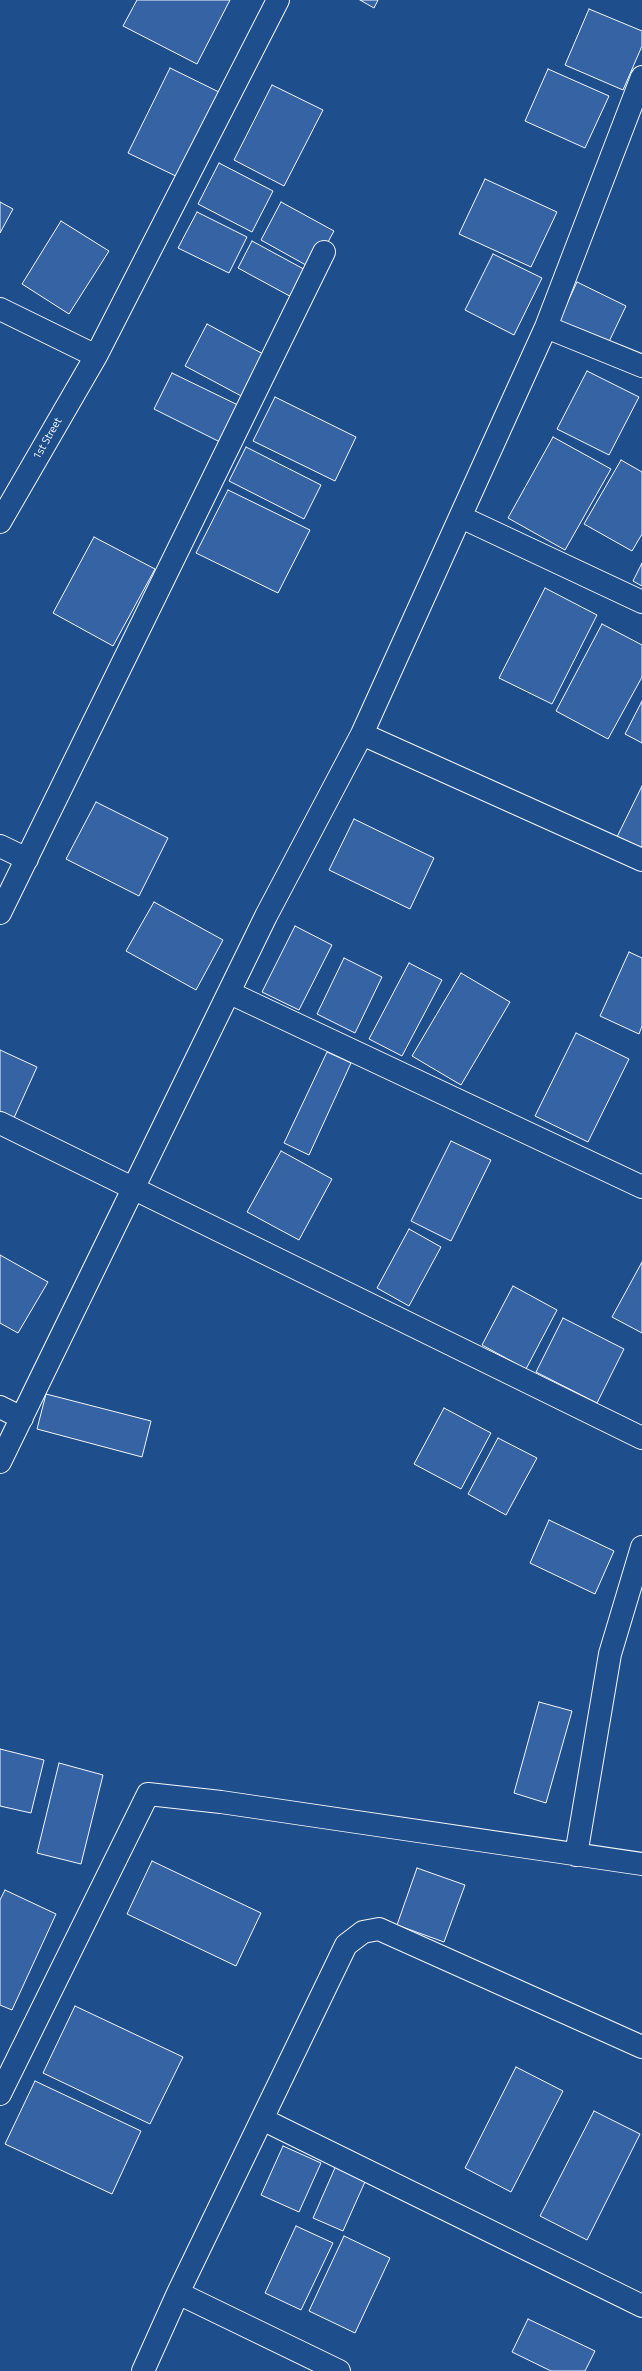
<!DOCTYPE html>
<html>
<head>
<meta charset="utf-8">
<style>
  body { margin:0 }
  canvas { display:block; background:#1f4e8c }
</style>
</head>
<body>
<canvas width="642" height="2371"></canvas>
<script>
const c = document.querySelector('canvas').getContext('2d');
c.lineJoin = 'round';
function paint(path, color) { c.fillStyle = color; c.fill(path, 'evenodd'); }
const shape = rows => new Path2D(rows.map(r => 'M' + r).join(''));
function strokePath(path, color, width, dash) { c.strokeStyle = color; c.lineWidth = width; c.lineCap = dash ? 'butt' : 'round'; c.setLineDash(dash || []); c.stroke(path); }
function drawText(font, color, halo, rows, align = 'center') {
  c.font = font + ' "Titillium Web",sans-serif'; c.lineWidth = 3; c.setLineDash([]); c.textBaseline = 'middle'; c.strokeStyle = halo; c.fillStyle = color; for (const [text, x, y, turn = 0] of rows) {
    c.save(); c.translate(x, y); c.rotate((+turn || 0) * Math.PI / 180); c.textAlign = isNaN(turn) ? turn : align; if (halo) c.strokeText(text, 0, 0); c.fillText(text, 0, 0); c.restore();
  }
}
const building = shape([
  [137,0,230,0,197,64,123,26,137,0],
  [360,0,378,0,374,8,360,0],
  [589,9,642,31,642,46,623,90,565,65,589,9],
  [170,68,223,94,182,179,128,153,170,68],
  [548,69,609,96,585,148,525,121,548,69],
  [272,85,323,110,284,186,234,160,272,85],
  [219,163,273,191,252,232,198,204,219,163],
  [485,179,557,212,531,267,459,234,485,179],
  [0,202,13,209,0,233,0,202],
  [281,202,334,231,313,269,261,240,281,202],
  [197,212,247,237,229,273,178,248,197,212],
  [61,221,109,251,69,314,22,284,61,221],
  [252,241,311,273,297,300,238,268,252,241],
  [493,254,542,278,514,335,465,310,493,254],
  [577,282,626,306,606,348,557,325,577,282],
  [207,324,267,356,245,398,185,366,207,324],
  [587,371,639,397,609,455,557,429,587,371],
  [172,373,242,407,224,444,154,409,172,373],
  [275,397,356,437,335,481,253,441,275,397],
  [553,437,611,469,565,550,508,518,553,437],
  [246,447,321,485,304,519,229,481,246,447],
  [621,460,642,472,642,534,632,551,584,524,621,460],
  [228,490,310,530,278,593,196,553,228,490],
  [94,537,155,569,113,646,53,613,94,537],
  [642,563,642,586,633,581,642,563],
  [545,588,597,615,552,704,499,678,545,588],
  [602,624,642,645,642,677,608,739,556,711,602,624],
  [642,701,642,743,625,734,642,701],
  [642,786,642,857,614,843,642,786],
  [96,802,168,838,139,896,66,859,96,802],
  [354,819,434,858,410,909,329,870,354,819],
  [154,902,223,940,196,990,126,951,154,902],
  [295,926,332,945,299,1010,262,992,295,926],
  [629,952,642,958,642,1026,639,1034,600,1016,629,952],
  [344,958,382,977,355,1033,317,1014,344,958],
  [409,963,442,980,402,1056,369,1039,409,963],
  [461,973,510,1002,461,1085,412,1056,461,973],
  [576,1033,629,1059,588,1142,535,1116,576,1033],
  [0,1050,37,1067,13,1120,0,1114,0,1050],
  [327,1052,351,1063,309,1155,284,1143,327,1052],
  [451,1141,491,1160,451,1241,411,1221,451,1141],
  [281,1151,332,1179,299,1240,247,1212,281,1151],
  [409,1229,441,1247,409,1306,377,1288,409,1229],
  [0,1255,48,1282,18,1333,0,1323,0,1255],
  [642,1262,642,1333,612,1317,642,1262],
  [513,1286,557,1310,526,1369,482,1345,513,1286],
  [563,1318,624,1349,597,1403,536,1372,563,1318],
  [46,1394,151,1421,142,1457,37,1429,46,1394],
  [444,1408,491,1433,461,1489,414,1464,444,1408],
  [498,1438,537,1458,506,1515,468,1494,498,1438],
  [549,1520,614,1551,595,1594,530,1563,549,1520],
  [539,1702,572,1711,546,1803,514,1793,539,1702],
  [0,1749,44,1760,31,1813,0,1806,0,1749],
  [59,1763,103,1775,81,1864,37,1853,59,1763],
  [152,1861,261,1913,236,1966,127,1914,152,1861],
  [417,1868,465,1885,444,1942,397,1925,417,1868],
  [5,1890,56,1914,12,2010,0,2005,0,1900,5,1890],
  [75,2006,183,2057,150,2124,43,2073,75,2006],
  [516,2067,563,2091,511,2192,465,2168,516,2067],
  [35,2081,141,2131,112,2194,5,2144,35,2081],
  [594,2111,640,2134,587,2240,540,2216,594,2111],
  [283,2146,321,2163,299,2212,261,2195,283,2146],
  [338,2161,368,2175,343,2231,313,2218,338,2161],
  [296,2226,333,2243,301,2310,265,2293,296,2226],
  [344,2236,390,2258,355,2333,309,2311,344,2236],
  [528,2319,595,2351,585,2371,551,2371,512,2352,528,2319]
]);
paint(building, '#3563a3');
strokePath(building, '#f2f6ff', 1);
const minor = shape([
  [0,309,96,356],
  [546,327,642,77],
  [461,517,642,602],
  [0,522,96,356,278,0],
  [362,734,642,860],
  [0,846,27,859],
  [0,913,324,252],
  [230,993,642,1187],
  [0,1123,642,1438],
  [0,1407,22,1418],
  [0,1462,266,916,362,734,546,327,642,366],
  [576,1855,610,1654,642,1547],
  [0,2094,148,1794,221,1802,642,1864],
  [262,2119,642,2306],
  [178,2293,339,2371],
  [143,2371,178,2293,346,1945,363,1932,379,1929,642,2047]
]);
strokePath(minor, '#f2f6ff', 24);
strokePath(minor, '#1f4e8c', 22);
drawText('11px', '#f2f6ff', '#1f4e8c', [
  ["1st Street",48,439,-60]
]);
</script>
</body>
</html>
